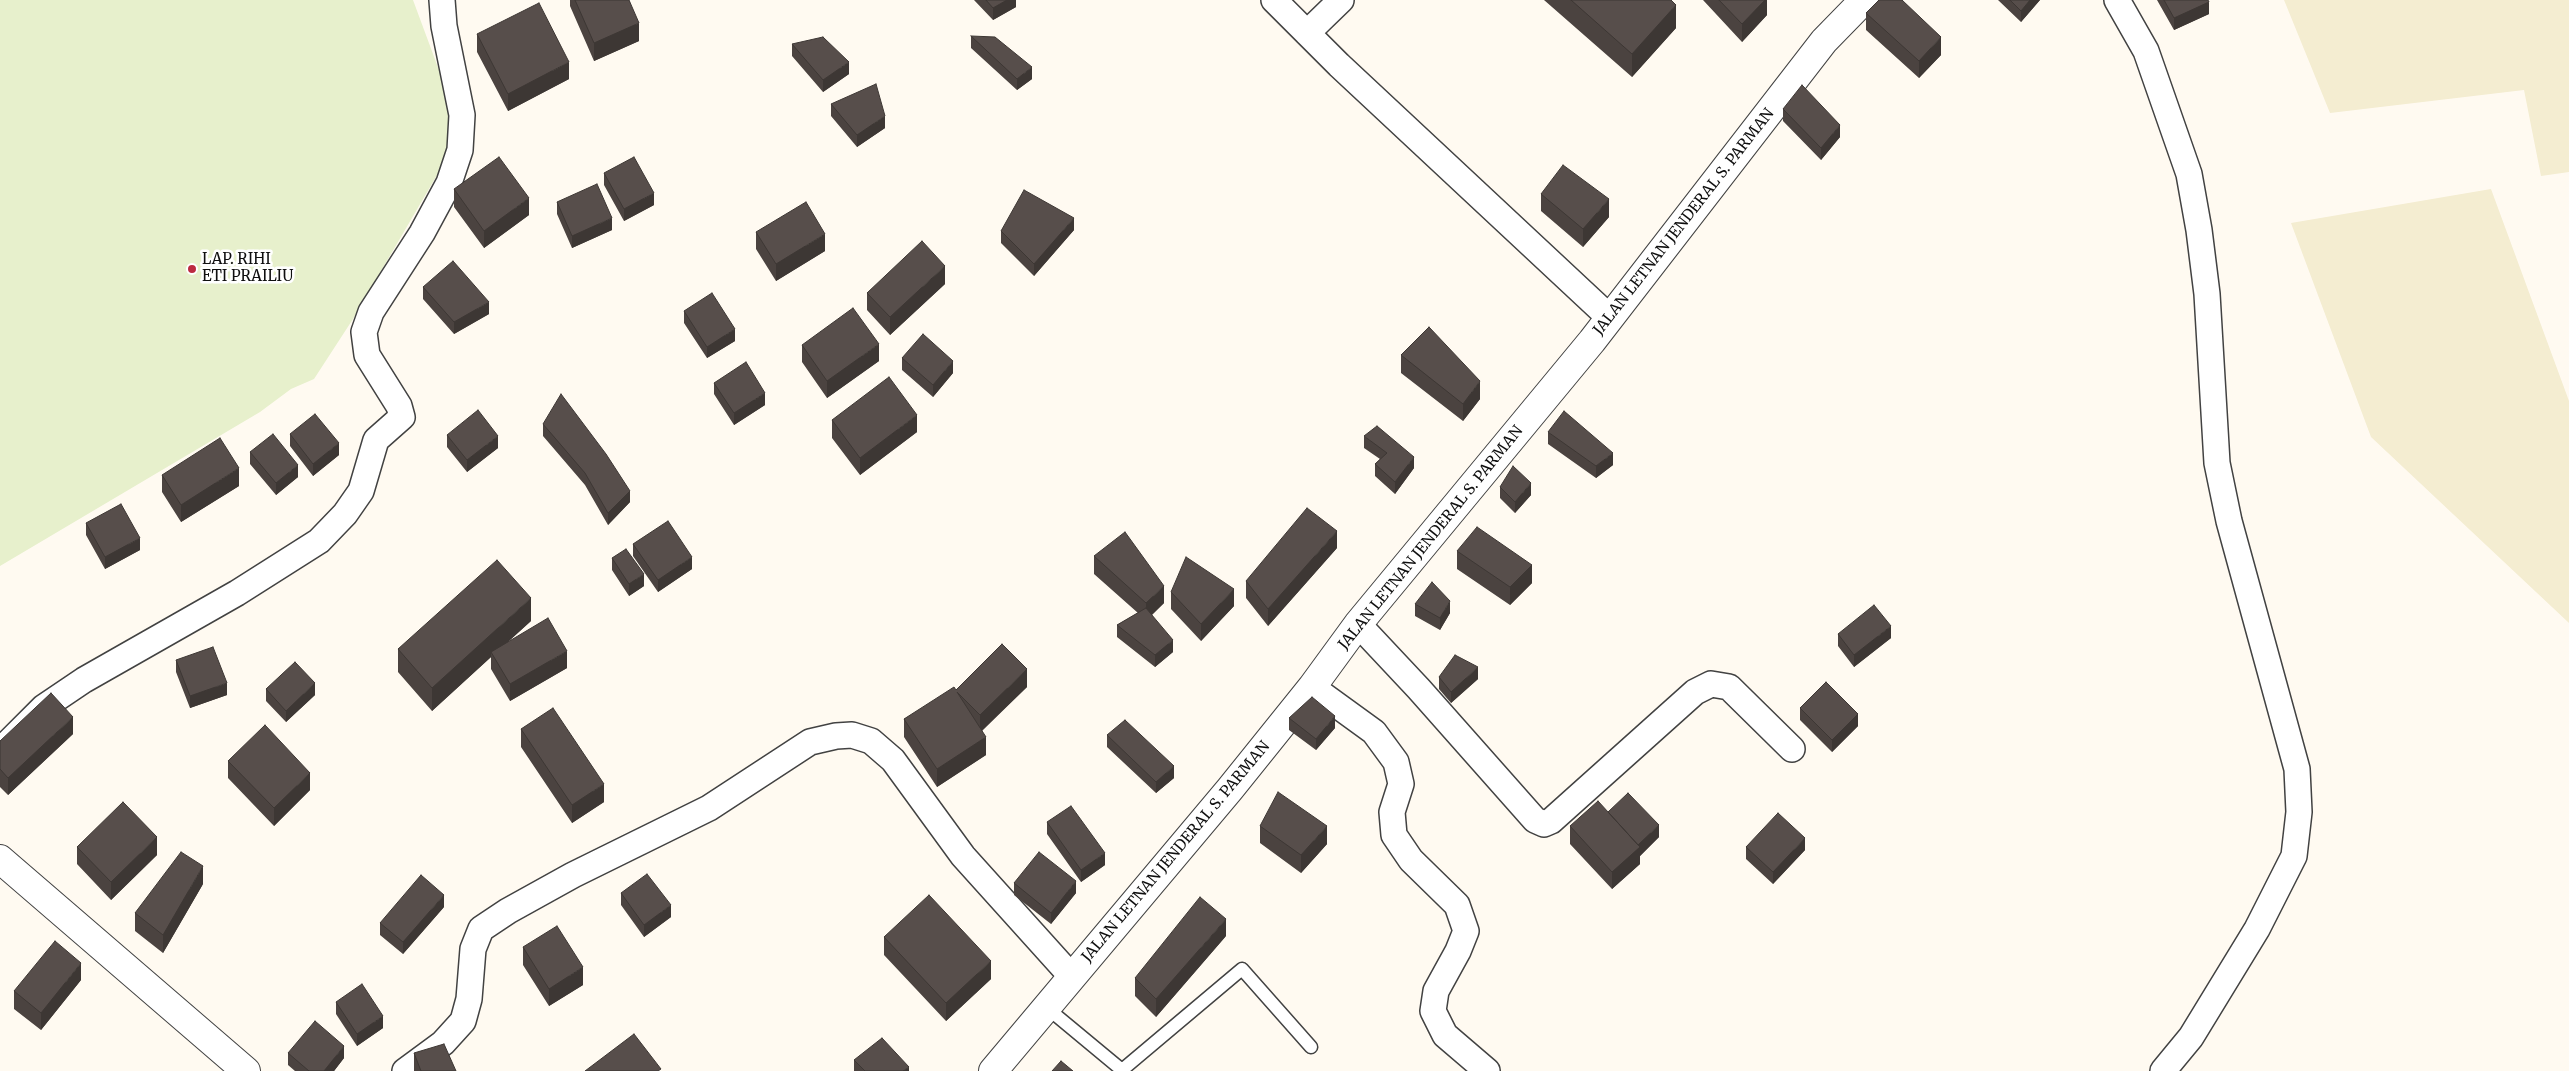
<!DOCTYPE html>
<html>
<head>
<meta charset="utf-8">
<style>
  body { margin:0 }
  canvas { display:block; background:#fffaf1 }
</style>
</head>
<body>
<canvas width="2569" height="1071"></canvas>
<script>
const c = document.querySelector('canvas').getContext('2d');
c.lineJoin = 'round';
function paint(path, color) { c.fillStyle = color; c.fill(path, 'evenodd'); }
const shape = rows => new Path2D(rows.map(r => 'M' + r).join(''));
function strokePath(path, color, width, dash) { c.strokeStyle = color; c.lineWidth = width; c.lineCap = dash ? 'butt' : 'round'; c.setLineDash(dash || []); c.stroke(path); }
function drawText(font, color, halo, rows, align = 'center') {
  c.font = font + ' Merriweather,serif'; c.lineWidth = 5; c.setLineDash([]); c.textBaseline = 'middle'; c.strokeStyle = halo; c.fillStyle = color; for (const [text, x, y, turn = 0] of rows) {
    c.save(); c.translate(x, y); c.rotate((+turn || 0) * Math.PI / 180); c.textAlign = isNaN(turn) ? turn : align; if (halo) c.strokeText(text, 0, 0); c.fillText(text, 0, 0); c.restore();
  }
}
paint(shape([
  [2284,0,2569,0,2569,172,2541,176,2524,90,2330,113],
  [2491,189,2569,401,2569,623,2371,437,2291,223]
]), '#f4edd1');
paint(shape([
  [0,0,413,0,453,108,447,158,353,319,314,379,291,389,260,412,0,566]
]), '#e7f0cc');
const service = shape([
  [1046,1007,1122,1070,1242,969,1311,1047]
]);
const minor = shape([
  [1274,0,1339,65,1610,318],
  [2117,0,2146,51,2189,174,2199,230,2207,294,2217,463,2229,521,2297,769,2299,812,2294,856,2257,929,2191,1037,2163,1071],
  [1307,33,1341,0],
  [1358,624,1419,689,1535,820,1544,824,1551,821,1695,692,1711,684,1729,687,1792,749],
  [1312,687,1374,732,1396,762,1401,784,1392,812,1394,835,1411,860,1457,905,1466,931,1458,951,1436,991,1433,1011,1445,1035,1487,1071],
  [0,751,44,707,84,680,237,593,319,541,345,514,361,491,376,440,402,417,399,406,367,355,364,332,371,312,422,233,449,183,460,150,462,115,444,26,442,0],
  [405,1071,443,1043,463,1021,469,999,473,949,481,929,508,911,573,875,709,808,810,742,836,736,852,735,871,741,893,760,963,856,1072,977]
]);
const tertiary = shape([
  [0,859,246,1071],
  [993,1071,1230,789,1312,687,1358,624,1592,341,1824,41,1864,0]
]);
strokePath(service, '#424242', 15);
strokePath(minor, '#424242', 28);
strokePath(tertiary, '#424242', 30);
strokePath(service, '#fff', 12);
strokePath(minor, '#fff', 25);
strokePath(tertiary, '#fff', 28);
paint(shape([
  [570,0,629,0,639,41,594,61,570,6],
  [974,0,1016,0,1016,7,993,20],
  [1544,0,1671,0,1676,28,1632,77],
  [1703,0,1767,0,1767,15,1742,42],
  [1998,0,2040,0,2021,22],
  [2157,0,2208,0,2209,14,2174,30],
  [1866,13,1941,55,1919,78,1866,30],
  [477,34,569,79,508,111,477,52],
  [971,36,1032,79,1017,90,971,48],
  [792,44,849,74,823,92,792,56],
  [831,104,885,128,857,147,831,116],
  [1783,109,1840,137,1821,160,1783,121],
  [604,173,654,205,624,221,604,185],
  [454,189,529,215,484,248,454,207],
  [1541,194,1609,217,1583,247,1541,211],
  [557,202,612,230,572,248,557,214],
  [1074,230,1034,276,1001,243,1001,231],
  [756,232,825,251,776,281,756,249],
  [945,284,890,335,867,310,867,293],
  [423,287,489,314,454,334,423,299],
  [684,311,735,341,707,358,684,323],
  [802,345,879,361,827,398,802,362],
  [1401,355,1480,399,1463,421,1401,373],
  [902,358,953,373,933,397,902,370],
  [714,383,765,405,734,425,714,394],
  [832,420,917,432,860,475,832,438],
  [543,424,630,502,608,525,585,485,543,436],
  [1548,432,1613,465,1596,478,1548,444],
  [290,434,339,455,313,476,290,446],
  [447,435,498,448,467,472,447,447],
  [1364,436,1414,468,1395,494,1375,476,1375,464,1380,459,1364,448],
  [250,452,298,477,276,495,250,464],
  [162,475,239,486,181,522,162,492],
  [1500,487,1531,495,1515,513,1500,498],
  [86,523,140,550,105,569,86,535],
  [633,544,692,569,658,592,633,556],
  [1337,548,1268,626,1246,598,1246,581],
  [1457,551,1532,583,1510,605,1457,569],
  [1094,556,1164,603,1152,615,1173,652,1155,667,1117,637,1117,625,1138,613,1094,574],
  [612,558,644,586,629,596,612,570],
  [1171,592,1234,606,1201,641,1171,609],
  [1415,604,1450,613,1440,630,1415,616],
  [531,621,508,642,567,668,510,701,491,669,491,657,432,711,398,672,398,649],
  [1838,634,1891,638,1854,667,1838,646],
  [176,660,227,695,190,708,176,672],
  [1439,677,1478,679,1451,703,1439,689],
  [1027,687,982,731,986,755,937,787,904,737,904,719,956,690],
  [266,689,315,695,286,722,266,701],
  [1800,708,1858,726,1832,752,1800,720],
  [1289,718,1335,728,1316,750,1289,730],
  [521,729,604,802,572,823,521,747],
  [73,734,8,795,0,787,0,741],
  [1107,735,1174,778,1156,793,1107,747],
  [228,761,310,790,274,826,228,778],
  [1608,812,1659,837,1640,856,1640,864,1612,889,1570,844,1570,826],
  [1047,822,1105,865,1081,882,1047,834],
  [1260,826,1327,844,1301,873,1260,843],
  [77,847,157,855,111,900,77,864],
  [1746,847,1805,850,1773,884,1746,859],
  [1014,883,1076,893,1051,924,1014,895],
  [203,884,163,953,135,931,135,913],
  [621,893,671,917,644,937,621,905],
  [444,907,403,954,380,935,380,923],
  [1226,936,1156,1017,1135,996,1135,978],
  [884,937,991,979,946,1021,884,955],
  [523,947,583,985,549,1006,523,965],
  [81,980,41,1030,14,1009,14,991],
  [336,1002,383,1028,357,1046,336,1014],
  [288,1053,344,1058,334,1071,295,1071,288,1065],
  [414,1053,456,1071,414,1071],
  [854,1060,909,1071,854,1071]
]), '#4b4340');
paint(shape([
  [1007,0,1016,0,1016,7,993,20,993,8],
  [1765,0,1767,0,1767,15,1742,42,1742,24],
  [2030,0,2040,0,2021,22,2021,11],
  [2209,2,2209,14,2174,30,2174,18],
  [1676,5,1676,28,1632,77,1632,54],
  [639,23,639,41,594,61,594,43],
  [1941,37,1941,55,1919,78,1919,61],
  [569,62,569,79,508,111,508,94],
  [849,62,849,74,823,92,823,80],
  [1032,67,1032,79,1017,90,1017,79],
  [885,116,885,128,857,147,857,135],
  [1840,125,1840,137,1821,160,1821,148],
  [654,193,654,205,624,221,624,209],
  [529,198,529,215,484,248,484,231],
  [1609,199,1609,217,1583,247,1583,229],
  [612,218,612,230,572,248,572,236],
  [1074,218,1074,230,1034,276,1034,264],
  [825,234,825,251,776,281,776,264],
  [945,266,945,284,890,335,890,317],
  [489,302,489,314,454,334,454,322],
  [735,329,735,341,707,358,707,347],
  [879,344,879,361,827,398,827,381],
  [953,361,953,373,933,397,933,385],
  [1480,381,1480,399,1463,421,1463,404],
  [765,393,765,405,734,425,734,413],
  [917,415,917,432,860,475,860,458],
  [498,436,498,448,467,472,467,460],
  [339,443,339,455,313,476,313,464],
  [1613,453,1613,465,1596,478,1596,466],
  [1414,457,1414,468,1395,494,1395,482],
  [298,465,298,477,276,495,276,483],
  [239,468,239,486,181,522,181,505],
  [1531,483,1531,495,1515,513,1515,502],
  [630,491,630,502,608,525,608,513],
  [1337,531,1337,548,1268,626,1268,609],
  [140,538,140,550,105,569,105,557],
  [692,557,692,569,658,592,658,580],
  [1532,565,1532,583,1510,605,1510,587],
  [644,574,644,586,629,596,629,584],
  [1164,586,1164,603,1146,620,1146,603],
  [1234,589,1234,606,1201,641,1201,624],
  [531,598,531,621,493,655,491,652,491,657,432,711,432,688],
  [1450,601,1450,613,1440,630,1440,618],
  [1891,626,1891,638,1854,667,1854,655],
  [1173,640,1173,652,1155,667,1155,655],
  [567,651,567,668,510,701,510,684],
  [1478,667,1478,679,1451,703,1451,692],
  [1027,669,1027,687,980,732,980,715],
  [227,683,227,695,190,708,190,696],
  [315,683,315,695,286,722,286,711],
  [1858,714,1858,726,1832,752,1832,740],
  [1335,716,1335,728,1316,750,1316,739],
  [73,717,73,734,8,795,8,778],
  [986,737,986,755,937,787,937,769],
  [1174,766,1174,778,1156,793,1156,782],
  [310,773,310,790,274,826,274,808],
  [604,784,604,802,572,823,572,805],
  [1659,825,1659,837,1640,856,1640,864,1612,889,1612,872,1637,846],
  [1327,826,1327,844,1301,873,1301,855],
  [157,837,157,855,111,900,111,882],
  [1805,838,1805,850,1773,884,1773,872],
  [1105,853,1105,865,1081,882,1081,870],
  [203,866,203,884,163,953,163,935],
  [1076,881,1076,893,1051,924,1051,913],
  [444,895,444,907,403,954,403,942],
  [671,905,671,917,644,937,644,925],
  [1226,919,1226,936,1156,1017,1156,999],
  [991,961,991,979,946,1021,946,1003],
  [81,963,81,980,41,1030,41,1013],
  [583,967,583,985,549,1006,549,989],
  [383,1016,383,1028,357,1046,357,1034],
  [344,1046,344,1058,334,1071,324,1071],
  [909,1067,909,1071,903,1071]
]), '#3d3734');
const building = shape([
  [575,0,629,0,639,23,594,43,575,0],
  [986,0,1007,0,993,8,986,0],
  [1571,0,1671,0,1676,5,1632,54,1571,0],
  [1719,0,1765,0,1742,24,1719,0],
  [1879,0,1902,0,1941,37,1919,61,1866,13,1879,0],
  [2010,0,2030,0,2021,11,2010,0],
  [2164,0,2208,0,2209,2,2174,18,2164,0],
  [539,3,569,62,508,94,477,34,539,3],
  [971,36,995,37,1032,67,1017,79,971,36],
  [823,37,849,62,823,80,792,44,823,37],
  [876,84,885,116,857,135,831,104,876,84],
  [1802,85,1840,125,1821,148,1783,109,1802,85],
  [499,157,529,198,484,231,454,189,499,157],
  [634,157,654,193,624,209,604,173,634,157],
  [1563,165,1609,199,1583,229,1541,194,1563,165],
  [597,184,612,218,572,236,557,202,597,184],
  [1024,190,1074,218,1034,264,1001,231,1024,190],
  [806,202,825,234,776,264,756,232,806,202],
  [922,241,945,266,890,317,867,293,922,241],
  [453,261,489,302,454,322,423,287,453,261],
  [712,293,735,329,707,347,684,311,712,293],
  [853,308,879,344,827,381,802,345,853,308],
  [1429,327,1480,381,1463,404,1401,355,1429,327],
  [923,334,953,361,933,385,902,358,923,334],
  [746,362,765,393,734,413,714,383,746,362],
  [889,377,917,415,860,458,832,420,889,377],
  [561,394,606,454,630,491,608,513,585,473,543,424,561,394],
  [478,410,498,436,467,460,447,435,478,410],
  [1564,411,1613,453,1596,466,1548,432,1564,411],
  [315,414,339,443,313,464,290,434,315,414],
  [1377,426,1414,457,1395,482,1375,464,1387,453,1364,436,1377,426],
  [273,434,298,465,276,483,250,452,273,434],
  [220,438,239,468,181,505,162,475,220,438],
  [1513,466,1531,483,1515,502,1500,487,1513,466],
  [121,504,140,538,105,557,86,523,121,504],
  [1307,508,1337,531,1268,609,1246,581,1307,508],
  [668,521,692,557,658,580,633,544,668,521],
  [1477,527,1532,565,1510,587,1457,551,1477,527],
  [1125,532,1164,586,1146,603,1094,556,1125,532],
  [626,549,644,574,629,584,612,558,626,549],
  [1186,557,1234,589,1201,624,1171,592,1186,557],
  [497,560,531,598,432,688,398,649,497,560],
  [1432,582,1450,601,1440,618,1415,604,1432,582],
  [1874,605,1891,626,1854,655,1838,634,1874,605],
  [1146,608,1173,640,1155,655,1117,625,1146,608],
  [548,618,567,651,510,684,491,652,548,618],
  [1002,644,1027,669,980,715,957,692,986,737,937,769,904,719,954,687,956,690,1002,644],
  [213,647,227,683,190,696,176,660,213,647],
  [1455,655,1478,667,1451,692,1439,677,1455,655],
  [295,662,315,683,286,711,266,689,295,662],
  [1826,682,1858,714,1832,740,1800,708,1826,682],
  [51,693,73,717,8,778,0,769,0,741,51,693],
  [1312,697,1335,716,1316,739,1289,718,1312,697],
  [553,708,604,784,572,805,521,729,553,708],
  [1125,720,1174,766,1156,782,1107,735,1125,720],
  [265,725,310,773,274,808,228,761,265,725],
  [1278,792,1327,826,1301,855,1260,826,1278,792],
  [1628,793,1659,825,1638,845,1608,812,1628,793],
  [1598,801,1640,847,1612,872,1570,826,1598,801],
  [123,802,157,837,111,882,77,847,123,802],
  [1071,806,1105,853,1081,870,1047,822,1071,806],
  [1778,813,1805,838,1773,872,1746,847,1778,813],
  [181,852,203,866,163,935,135,913,181,852],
  [1039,852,1076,881,1051,913,1014,883,1039,852],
  [647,874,671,905,644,925,621,893,647,874],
  [421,875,444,895,403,942,380,923,421,875],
  [929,895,991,961,946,1003,884,937,929,895],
  [1200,897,1226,919,1156,999,1135,978,1200,897],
  [557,926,583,967,549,989,523,947,557,926],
  [55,941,81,963,41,1013,14,991,55,941],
  [362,984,383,1016,357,1034,336,1002,362,984],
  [315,1021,344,1046,324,1071,309,1071,288,1053,315,1021],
  [634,1034,661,1069,658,1071,585,1071,634,1034],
  [882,1038,909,1067,903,1071,865,1071,854,1060,882,1038],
  [444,1044,456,1071,421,1071,414,1053,444,1044],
  [1061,1061,1073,1071,1052,1071,1061,1061]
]);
paint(building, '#574e4b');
strokePath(building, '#3d3734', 1);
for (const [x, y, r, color] of [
  [192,269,5,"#bc2a40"]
]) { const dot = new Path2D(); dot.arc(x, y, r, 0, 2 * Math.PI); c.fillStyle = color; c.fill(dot); strokePath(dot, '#fff', 2); }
drawText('15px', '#0f0f0f', '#fff', [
  ["JALAN LETNAN JENDERAL S. PARMAN",1684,222,-52],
  ["JALAN LETNAN JENDERAL S. PARMAN",1431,538,-51],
  ["JALAN LETNAN JENDERAL S. PARMAN",1176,852,-50]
]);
drawText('15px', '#0f0f0f', '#fff', [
  ["LAP. RIHI",202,260],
  ["ETI PRAILIU",202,277]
], 'left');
</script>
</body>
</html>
